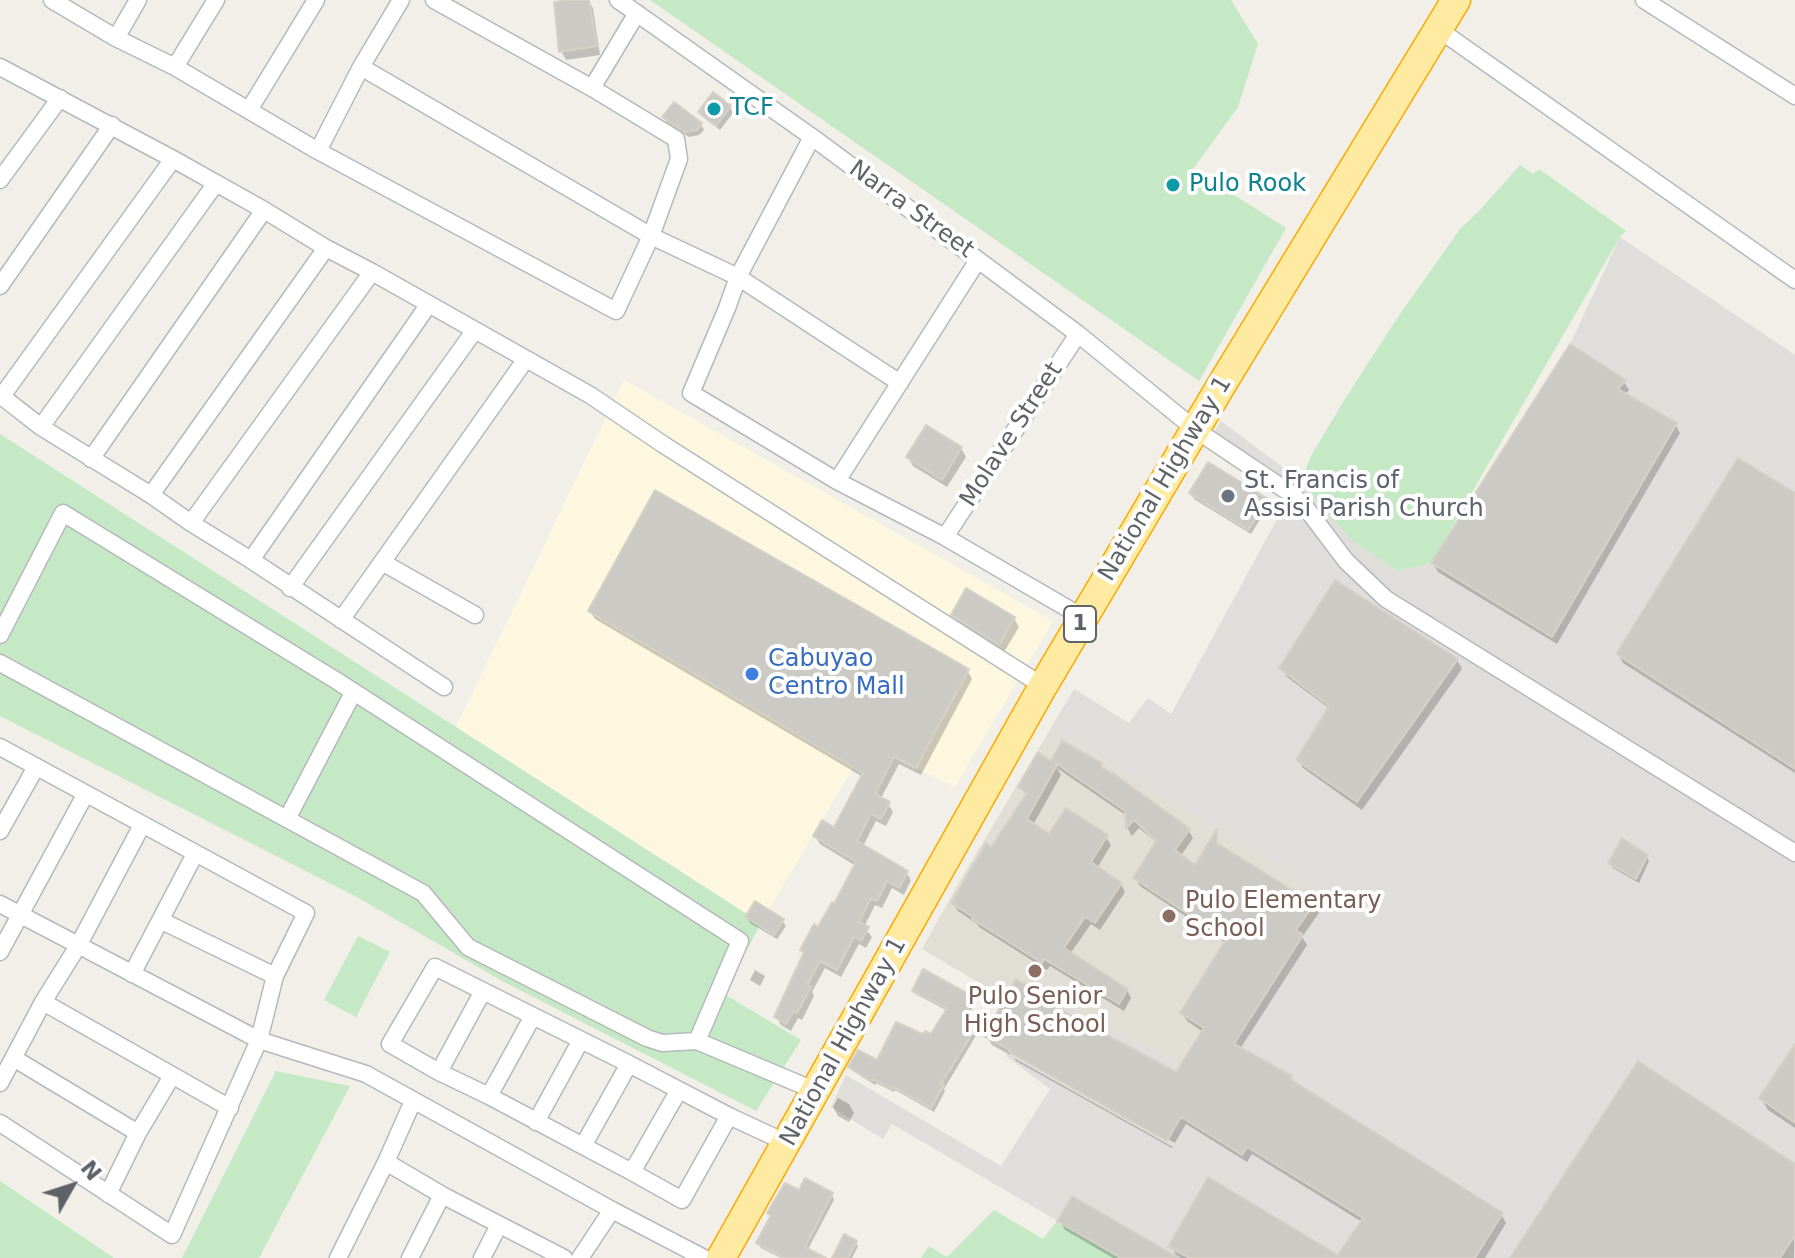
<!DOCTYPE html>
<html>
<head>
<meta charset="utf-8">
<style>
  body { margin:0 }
  #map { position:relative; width:1795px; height:1258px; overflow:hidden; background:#f1efe8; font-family:"DejaVu Sans",sans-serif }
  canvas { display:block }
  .north { position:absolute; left:32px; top:1146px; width:80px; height:80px; -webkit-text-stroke:6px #fff; paint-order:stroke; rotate:51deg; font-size:22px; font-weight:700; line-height:32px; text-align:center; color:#5f6368 }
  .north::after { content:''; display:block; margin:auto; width:28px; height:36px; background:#5f6368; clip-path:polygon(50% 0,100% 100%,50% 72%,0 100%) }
</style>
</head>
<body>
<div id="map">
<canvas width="1795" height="1258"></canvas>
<div class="north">N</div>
</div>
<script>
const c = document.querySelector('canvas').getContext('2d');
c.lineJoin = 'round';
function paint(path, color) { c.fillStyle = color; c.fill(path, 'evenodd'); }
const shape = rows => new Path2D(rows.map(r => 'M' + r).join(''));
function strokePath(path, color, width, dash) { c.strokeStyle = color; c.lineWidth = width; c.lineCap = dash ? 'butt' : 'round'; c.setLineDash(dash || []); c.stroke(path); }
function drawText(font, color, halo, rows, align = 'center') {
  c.font = font + ' "DejaVu Sans",sans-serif'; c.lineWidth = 8; c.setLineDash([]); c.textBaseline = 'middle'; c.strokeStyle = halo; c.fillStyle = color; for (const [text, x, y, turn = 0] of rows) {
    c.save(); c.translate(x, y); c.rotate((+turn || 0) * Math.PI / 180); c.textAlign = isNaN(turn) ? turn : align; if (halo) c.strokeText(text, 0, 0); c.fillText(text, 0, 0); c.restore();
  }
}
paint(shape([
  [624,380,1053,621,955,787,867,744,761,923,456,727]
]), '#fef7e0');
paint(shape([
  [1620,237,1795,355,1795,1258,1121,1258,892,1124,883,1139,831,1107,846,1075,1001,1166,1050,1089,1006,1056,1041,993,1181,1064,1209,1082,1240,1030,1327,897,1051,728,1074,689,1129,723,1148,698,1171,714,1287,501,1207,444,1221,421,1301,481,1351,540,1398,571,1431,563,1570,344]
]), '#e0deda');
paint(shape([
  [1051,728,1328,897,1209,1082,1181,1064,1041,993,1009,1050,984,1036,1005,998,922,949,961,879]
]), '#e1ded6');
paint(shape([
  [650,0,1231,0,1258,44,1238,107,1193,169,1286,228,1199,381],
  [1520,165,1533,174,1539,169,1626,231,1620,237,1431,563,1398,571,1351,540,1301,481,1311,456,1343,402,1398,317,1460,229,1480,210],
  [0,434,761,923,724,994,801,1040,756,1111,504,982,355,896,0,716],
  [358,936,390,952,356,1017,324,1000],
  [276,1071,350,1086,259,1258,182,1258],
  [0,1181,114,1258,0,1258],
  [994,1210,1043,1239,1057,1221,1121,1258,921,1258,929,1246,947,1257]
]), '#c5e8c5');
paint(shape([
  [581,0,588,0,593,8,600,55,566,60,561,51],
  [730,107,733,113,720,130,703,117,700,112],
  [664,118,701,124,704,130,699,135,689,137,667,123],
  [1624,382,1629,390,1625,395,1675,424,1680,433,1557,644,1438,572,1433,563],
  [961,448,966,457,947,487,913,466,908,457],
  [1191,493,1266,500,1269,505,1251,534,1194,499],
  [1795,496,1795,773,1623,663,1618,654],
  [590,611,967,670,972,679,921,775,899,764,880,800,888,804,893,812,886,826,876,821,863,846,906,872,911,880,904,895,892,888,882,908,875,905,864,927,872,937,866,948,859,944,841,977,825,968,812,992,814,996,802,1020,798,1018,791,1031,781,1025,776,1017,805,954,802,950,835,906,856,866,820,844,815,836,835,830,863,777,595,619],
  [954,615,1014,618,1019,627,1004,652,959,623],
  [1457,660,1462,669,1362,810,1303,768,1298,760,1330,709,1287,677,1282,668],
  [1063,744,1101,765,1105,772,1188,830,1193,838,1180,857,1196,868,1314,905,1319,913,1302,937,1307,945,1240,1049,1291,1077,1294,1083,1501,1214,1506,1223,1485,1258,1181,1258,1176,1255,1171,1247,1339,1257,1362,1222,1252,1154,1247,1162,1186,1124,1175,1143,1010,1050,1010,1055,992,1045,987,1036,1039,994,1045,1004,1177,1074,1203,1032,1187,1021,1182,1013,1226,943,1140,886,1135,878,1157,843,1139,828,1132,836,1128,829,1127,816,1057,768,1061,775,1033,825,1050,836,1106,837,1111,845,1097,868,1121,884,1125,892,1100,930,1091,924,1070,954,1127,990,1131,998,1124,1011,1050,966,1047,970,979,927,977,924,958,911,953,903,992,849,1026,795,1021,787,1052,763],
  [1646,856,1649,861,1639,883,1613,868,1610,863],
  [747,918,782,920,786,926,777,939,750,923],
  [755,970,765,976,760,986,750,980],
  [914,990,972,998,975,1003,967,1018,978,1024,980,1029,944,1089,945,1091,934,1112,895,1090,894,1092,876,1083,875,1085,853,1071,850,1067,878,1063,931,1037,948,1011,917,995],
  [1795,1048,1795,1128,1768,1110,1761,1098],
  [1014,1058,1173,1147,1172,1148,1016,1061],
  [838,1098,849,1104,854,1113,849,1122,838,1116,833,1107],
  [1795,1167,1794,1258,1512,1258],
  [832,1195,834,1200,807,1251,818,1258,781,1258,761,1248,758,1243,772,1217,770,1213],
  [1060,1221,1172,1258,1113,1258,1065,1230],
  [855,1242,858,1246,852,1258,833,1258]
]), '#0003');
const building = shape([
  [568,0,589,0,597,46,559,52,554,2,568,0],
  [713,92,731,106,716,126,698,112,713,92],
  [674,102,702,123,697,130,685,132,662,117,674,102],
  [1570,344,1626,380,1618,389,1677,423,1552,637,1431,563,1570,344],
  [926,425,962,447,942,480,906,457,926,425],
  [1738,458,1795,493,1795,769,1616,654,1738,458],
  [1208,462,1268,499,1248,530,1189,493,1208,462],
  [655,490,969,669,916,768,894,757,875,794,890,802,881,819,871,814,857,841,908,871,899,888,887,881,877,901,871,898,859,922,869,927,861,941,854,937,837,970,820,961,807,985,811,987,797,1013,794,1011,786,1024,774,1017,804,952,800,950,814,924,818,927,832,902,834,904,856,862,813,836,822,820,834,827,863,773,588,611,655,490],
  [1335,580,1458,659,1357,802,1296,760,1329,706,1279,668,1335,580],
  [966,588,1015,617,999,645,951,615,966,588],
  [1062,741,1102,763,1101,767,1114,774,1190,829,1175,850,1195,865,1217,829,1217,843,1295,892,1296,890,1315,903,1296,930,1303,935,1234,1044,1292,1076,1290,1079,1503,1213,1475,1258,1190,1258,1168,1247,1208,1177,1338,1255,1363,1218,1247,1147,1242,1155,1181,1117,1167,1141,1009,1052,1010,1050,984,1036,1016,979,1041,993,1038,998,1176,1072,1204,1028,1180,1013,1226,939,1133,878,1156,841,1134,820,1126,829,1125,811,1054,762,1057,765,1027,819,1049,834,1066,808,1108,835,1091,862,1122,883,1095,923,1085,917,1064,948,1128,989,1119,1004,1044,959,1042,963,972,919,973,917,951,903,986,843,991,847,1027,793,1018,787,1038,752,1051,761,1062,741],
  [1622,838,1648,855,1636,879,1608,863,1622,838],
  [755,901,784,919,774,935,745,917,755,901],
  [923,969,974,997,965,1014,979,1023,941,1084,944,1085,931,1108,893,1087,892,1089,873,1079,872,1081,848,1067,858,1050,877,1060,896,1022,923,1034,925,1031,931,1034,947,1008,912,991,923,969],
  [1795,1044,1795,1123,1759,1098,1795,1044],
  [1638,1061,1795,1164,1795,1235,1780,1258,1510,1258,1638,1061],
  [805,1178,833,1193,805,1247,826,1258,784,1258,756,1243,771,1215,767,1213,785,1183,799,1190,805,1178],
  [1072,1196,1179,1258,1121,1258,1057,1221,1072,1196],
  [844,1234,857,1241,848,1258,832,1258,844,1234]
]);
paint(building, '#cccac5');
strokePath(building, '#d6d1c6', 2);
const minor = shape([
  [52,0,116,38,175,67,318,151,616,311,651,236,679,159,676,139,592,88,434,0],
  [618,0,812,137,1078,334,1196,430,1290,493,1303,504,1346,561,1386,599,1795,853],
  [1644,0,1795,96],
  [1438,29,1795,280],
  [116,38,138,0],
  [0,67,173,159,264,210,326,248,372,272,590,395,664,445,1043,686],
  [175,67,216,0],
  [361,67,651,236,738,277,900,383],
  [592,88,637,13],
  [249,110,316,0],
  [812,137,738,277,727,308,691,393,837,481,945,537,1084,618],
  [318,151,361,67,401,0],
  [0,180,60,98],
  [0,286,112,125],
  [0,395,41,427,151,495,191,523,251,560,444,687],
  [2,396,173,159],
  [41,427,216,183],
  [91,459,264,210],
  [837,481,978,260],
  [151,495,326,248],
  [191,523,372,272],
  [945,537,1078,334],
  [251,560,429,304],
  [382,562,475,615],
  [290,588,475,330],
  [341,620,526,359],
  [0,635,63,513,337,681,740,941,697,1041,662,1043,647,1038,468,947,423,893,0,663],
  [0,747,306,913,275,976,259,1040,172,1235,0,1123],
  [287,819,353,693],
  [0,831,36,767],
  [0,904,259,1040,366,1074,612,1210,704,1258],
  [162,921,275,976],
  [0,952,85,795],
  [132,974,195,854],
  [43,1002,230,1108],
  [697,1041,816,1091],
  [15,1059,138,1133],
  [439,1072,483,991],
  [0,1083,43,1002,78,946,142,825],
  [489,1096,533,1016],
  [729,1116,682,1200,632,1172,489,1096,439,1072,390,1044,435,967,629,1064,729,1116,787,1143],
  [536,1122,581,1040],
  [583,1146,629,1064],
  [386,1162,442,1195,564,1258],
  [632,1172,679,1090],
  [108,1194,138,1133,172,1076],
  [338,1258,386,1162,413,1101],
  [410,1258,442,1195],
  [482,1258,499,1225],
  [580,1258,612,1210]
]);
const trunk = shape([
  [721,1258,1043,686,1222,384,1456,0]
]);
strokePath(minor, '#b5b8bc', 19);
strokePath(trunk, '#f9ab00', 31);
strokePath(minor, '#fff', 16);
strokePath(trunk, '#feeaa1', 28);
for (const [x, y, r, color] of [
  [714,109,8,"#0f9aa8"],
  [1173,185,8,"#0f9aa8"],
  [1228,496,8,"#6b7280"],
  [752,674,8,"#3f7fe0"],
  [1169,916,8,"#8d6e63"],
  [1035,971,8,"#8d6e63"]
]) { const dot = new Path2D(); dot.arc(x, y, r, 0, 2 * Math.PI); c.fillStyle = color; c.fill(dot); strokePath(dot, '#fff', 3); }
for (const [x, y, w] of [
  [1080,624,32]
]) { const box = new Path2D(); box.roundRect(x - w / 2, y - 18, w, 36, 6); c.fillStyle = '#fff'; c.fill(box); strokePath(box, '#5f6368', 2); }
drawText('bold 22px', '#5f6368', null, [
  ["1",1080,624]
]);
drawText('24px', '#0d838f', '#fff', [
  ["TCF",730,109],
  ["Pulo Rook",1189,185]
], 'left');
drawText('24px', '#5f6368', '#fff', [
  ["Narra Street",911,210,36],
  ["Molave Street",1012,435,-57],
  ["National Highway 1",1166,479,-59],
  ["National Highway 1",844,1042,-61]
]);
drawText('24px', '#5b616d', '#fff', [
  ["St. Francis of",1244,482],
  ["Assisi Parish Church",1244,510]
], 'left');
drawText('24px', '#366cbe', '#fff', [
  ["Cabuyao",768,660],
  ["Centro Mall",768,688]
], 'left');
drawText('24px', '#785e54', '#fff', [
  ["Pulo Elementary",1185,902],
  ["School",1185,930],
  ["Pulo Senior",1035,998,"center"],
  ["High School",1035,1026,"center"]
], 'left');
</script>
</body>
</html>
